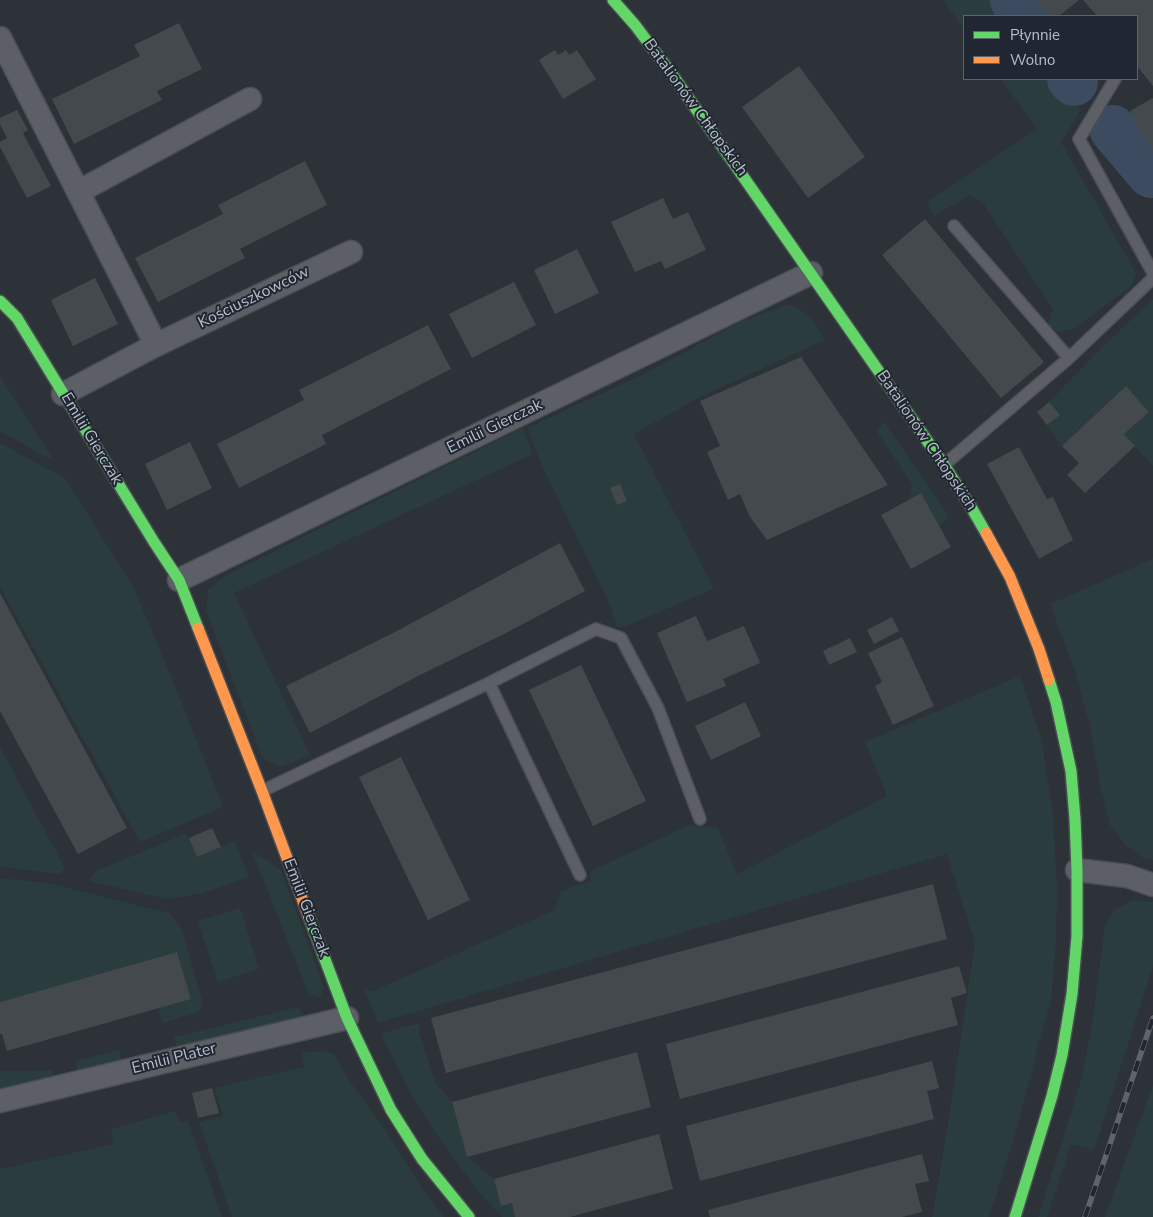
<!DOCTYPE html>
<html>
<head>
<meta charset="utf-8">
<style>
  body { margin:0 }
  #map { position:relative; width:1153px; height:1217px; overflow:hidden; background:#2c3238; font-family:"Nunito Sans",sans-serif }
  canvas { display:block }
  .legend { position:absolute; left:963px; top:15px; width:175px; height:65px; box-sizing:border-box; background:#202732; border:1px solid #5c636e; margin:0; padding:6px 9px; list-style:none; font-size:15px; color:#b7bec8 }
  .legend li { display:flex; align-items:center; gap:10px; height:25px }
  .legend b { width:25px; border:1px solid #5c636e }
</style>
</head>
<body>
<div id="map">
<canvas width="1153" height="1217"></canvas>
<ul class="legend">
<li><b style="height:6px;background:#63d668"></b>Płynnie</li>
<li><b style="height:6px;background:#ff974d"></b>Wolno</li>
</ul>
</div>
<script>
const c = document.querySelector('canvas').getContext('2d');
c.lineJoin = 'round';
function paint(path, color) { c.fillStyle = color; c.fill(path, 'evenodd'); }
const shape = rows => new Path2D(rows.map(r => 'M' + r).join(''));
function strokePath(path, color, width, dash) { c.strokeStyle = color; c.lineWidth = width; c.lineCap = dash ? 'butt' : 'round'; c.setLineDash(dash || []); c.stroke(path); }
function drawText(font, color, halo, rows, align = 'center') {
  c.font = font + ' "Nunito Sans",sans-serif'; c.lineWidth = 4; c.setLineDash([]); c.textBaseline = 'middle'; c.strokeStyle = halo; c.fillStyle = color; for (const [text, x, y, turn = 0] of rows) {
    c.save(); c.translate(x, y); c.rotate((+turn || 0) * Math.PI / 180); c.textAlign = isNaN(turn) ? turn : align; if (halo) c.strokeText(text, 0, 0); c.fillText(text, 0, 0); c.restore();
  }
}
paint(shape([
  [943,0,1036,0,1049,16,964,16,964,29],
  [1001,79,1086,79,1086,85,1070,98,1081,110,1061,142,1136,273,1132,286,1073,329,1057,332,1048,325,1053,309,983,203,970,195,934,216,927,202,1037,129],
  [1153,299,1153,466,1124,434,1149,412,1126,386,1062,446,1047,425,1060,415,1049,402,1105,344],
  [786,305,796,307,813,319,825,340,700,397,634,434,714,589,626,626,617,628,611,607,542,466,527,428,644,374,740,322],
  [0,376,55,462,0,431],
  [884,422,947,513,947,520,939,525,921,493,905,501,911,493,912,484,878,433,878,428],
  [523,428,533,454,234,593,310,755,282,767,263,759,206,611,208,590,226,575],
  [0,443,65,478,134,588,186,713,223,807,140,842,0,587],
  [1153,559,1153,860,1141,857,1124,844,1110,825,1101,790,1091,730,1076,674,1050,604],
  [1020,676,1041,738,1053,815,1057,886,1056,943,1051,1001,1042,1030,1032,1071,1014,1138,989,1217,932,1217,948,1123,975,943,947,854,378,1023,364,988,373,991,555,910,561,891,591,881,589,872,689,825,718,828,737,874,887,796,865,742],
  [0,747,65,868,60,874,0,867],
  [185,834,189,838,198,857,235,841,249,877,204,893,168,899,92,882,89,879,98,870],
  [252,851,281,870,324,987,320,997,309,994],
  [0,878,48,883,169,913,181,927,203,1004,199,1012,163,1023,158,1008,191,999,177,952,0,1002],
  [1134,900,1153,902,1153,966,1094,1150,1071,1144,1047,1217,1038,1217,1081,1081,1092,1024,1105,927,1114,910],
  [240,908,259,969,218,982,198,921],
  [298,1007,304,1018,178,1051,174,1037],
  [419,1023,419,1032,435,1082,452,1102,467,1157,494,1179,501,1206,512,1203,515,1217,502,1217,477,1190,437,1135,411,1094,384,1041,382,1033],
  [119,1050,123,1063,79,1074,75,1061],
  [325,1051,335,1055,351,1083,386,1131,422,1188,444,1217,232,1217,199,1122,223,1116,215,1088,304,1067,302,1052],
  [52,1070,55,1080,0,1093,0,1071],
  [1153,1085,1153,1217,1105,1217,1124,1164],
  [176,1111,180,1123,188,1121,222,1217,0,1217,0,1169,114,1144,111,1129]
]), '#2a3c3e');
strokePath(shape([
  [1014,0,1026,16],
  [1071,79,1074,82],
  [1113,129,1151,174]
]), '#3c4b60', 48);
paint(shape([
  [1036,0,1079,0,1059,16,1049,16],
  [1083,0,1153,0,1153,86,1137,66,1137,16,1097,16],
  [179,23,202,69,157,91,162,100,74,144,52,99,140,56,134,45],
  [555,50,558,55,566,50,569,55,577,50,596,79,563,99,539,60],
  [799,66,865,157,808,198,742,107],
  [1153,98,1153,152,1130,111],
  [17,110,28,130,23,133,51,186,27,198,0,147,0,142,7,138,0,124,0,118],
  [305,161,327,205,240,249,245,258,158,302,135,258,223,214,218,205],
  [663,198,673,219,688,212,706,250,665,269,661,261,635,272,611,222],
  [925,219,1044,362,1001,398,882,255],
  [577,249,599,293,555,314,534,270],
  [95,278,118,324,73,346,51,300],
  [514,282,536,325,472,358,449,314],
  [428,325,451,369,322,435,326,444,239,488,217,444,304,400,299,390],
  [801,357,888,485,767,540,750,517,740,494,728,500,707,452,720,446,700,401],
  [1126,386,1149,412,1124,434,1135,446,1085,493,1067,475,1079,463,1062,446],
  [1049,402,1060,415,1047,425,1037,412],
  [190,442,212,488,167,510,145,464],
  [1019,447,1047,499,1053,497,1073,540,1039,559,987,464],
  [620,484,627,501,617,505,610,488],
  [921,493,951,547,911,569,881,515],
  [560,543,585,591,508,632,418,676,310,733,286,686,395,632],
  [0,593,127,828,78,854,0,711],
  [696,616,707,641,744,626,760,663,723,679,726,686,687,702,657,633],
  [892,617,899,631,874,644,867,630],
  [902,637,934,706,893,725,875,686,882,682,868,653],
  [850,638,857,652,829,665,823,651],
  [581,665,646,801,593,826,529,690],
  [745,702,761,736,711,760,695,726],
  [401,757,470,900,428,920,359,777],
  [212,828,221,847,197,857,189,838],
  [933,884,947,939,446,1073,431,1018],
  [177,952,191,999,7,1051,2,1034,0,1034,0,1002],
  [959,966,967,993,951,998,958,1025,680,1099,666,1044],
  [637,1052,651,1107,467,1157,452,1102],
  [932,1061,939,1088,927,1091,934,1119,700,1181,686,1126],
  [212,1088,219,1113,198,1118,192,1093],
  [659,1134,673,1189,570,1217,515,1217,512,1203,501,1206,494,1179],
  [922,1154,929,1181,915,1184,922,1212,902,1217,710,1217,708,1210]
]), '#44494e');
const lane = shape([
  [1115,79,1079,139,1153,273],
  [954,226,1069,358],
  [944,465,1069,358,1153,278],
  [489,683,580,875],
  [262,791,489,683,596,629,621,638,658,708,700,819]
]);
const street = shape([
  [0,38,156,345],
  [78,192,250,99],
  [63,394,156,345,351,252],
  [179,580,811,273],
  [1077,870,1127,876,1153,885],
  [0,1101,347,1018]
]);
const fast = shape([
  [613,0,635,25,671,73,944,465,971,507,986,533],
  [0,301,17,318,154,542,179,580,198,628],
  [309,917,347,1018,391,1110,422,1159,469,1217],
  [1015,1217,1052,1096,1062,1055,1072,994,1077,936,1077,870,1075,819,1071,771,1056,702,1049,680]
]);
const slow = shape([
  [986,533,1010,577,1039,649,1049,680],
  [198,628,262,791,309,917]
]);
strokePath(lane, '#4a4e53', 14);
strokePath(street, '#4a4e53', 25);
strokePath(fast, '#4a4e53', 14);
strokePath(slow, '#4a4e53', 14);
strokePath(lane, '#5c6066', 11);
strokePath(street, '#5c6066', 22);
strokePath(fast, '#63d668', 11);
strokePath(slow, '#ff974d', 11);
const rail = shape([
  [1085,1217,1153,1018]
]);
strokePath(rail, '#60646a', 5.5);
strokePath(rail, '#202732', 4, [11]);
drawText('16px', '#b7bec8', '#202732', [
  ["Batalionów Chłopskich",695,108,54],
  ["Kościuszkowców",254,298,-26],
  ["Emilii Gierczak",495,427,-26],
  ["Emilii Gierczak",91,439,59],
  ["Batalionów Chłopskich",926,441,56],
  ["Emilii Gierczak",306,908,69],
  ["Emilii Plater",174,1059,-14]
]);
</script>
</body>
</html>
